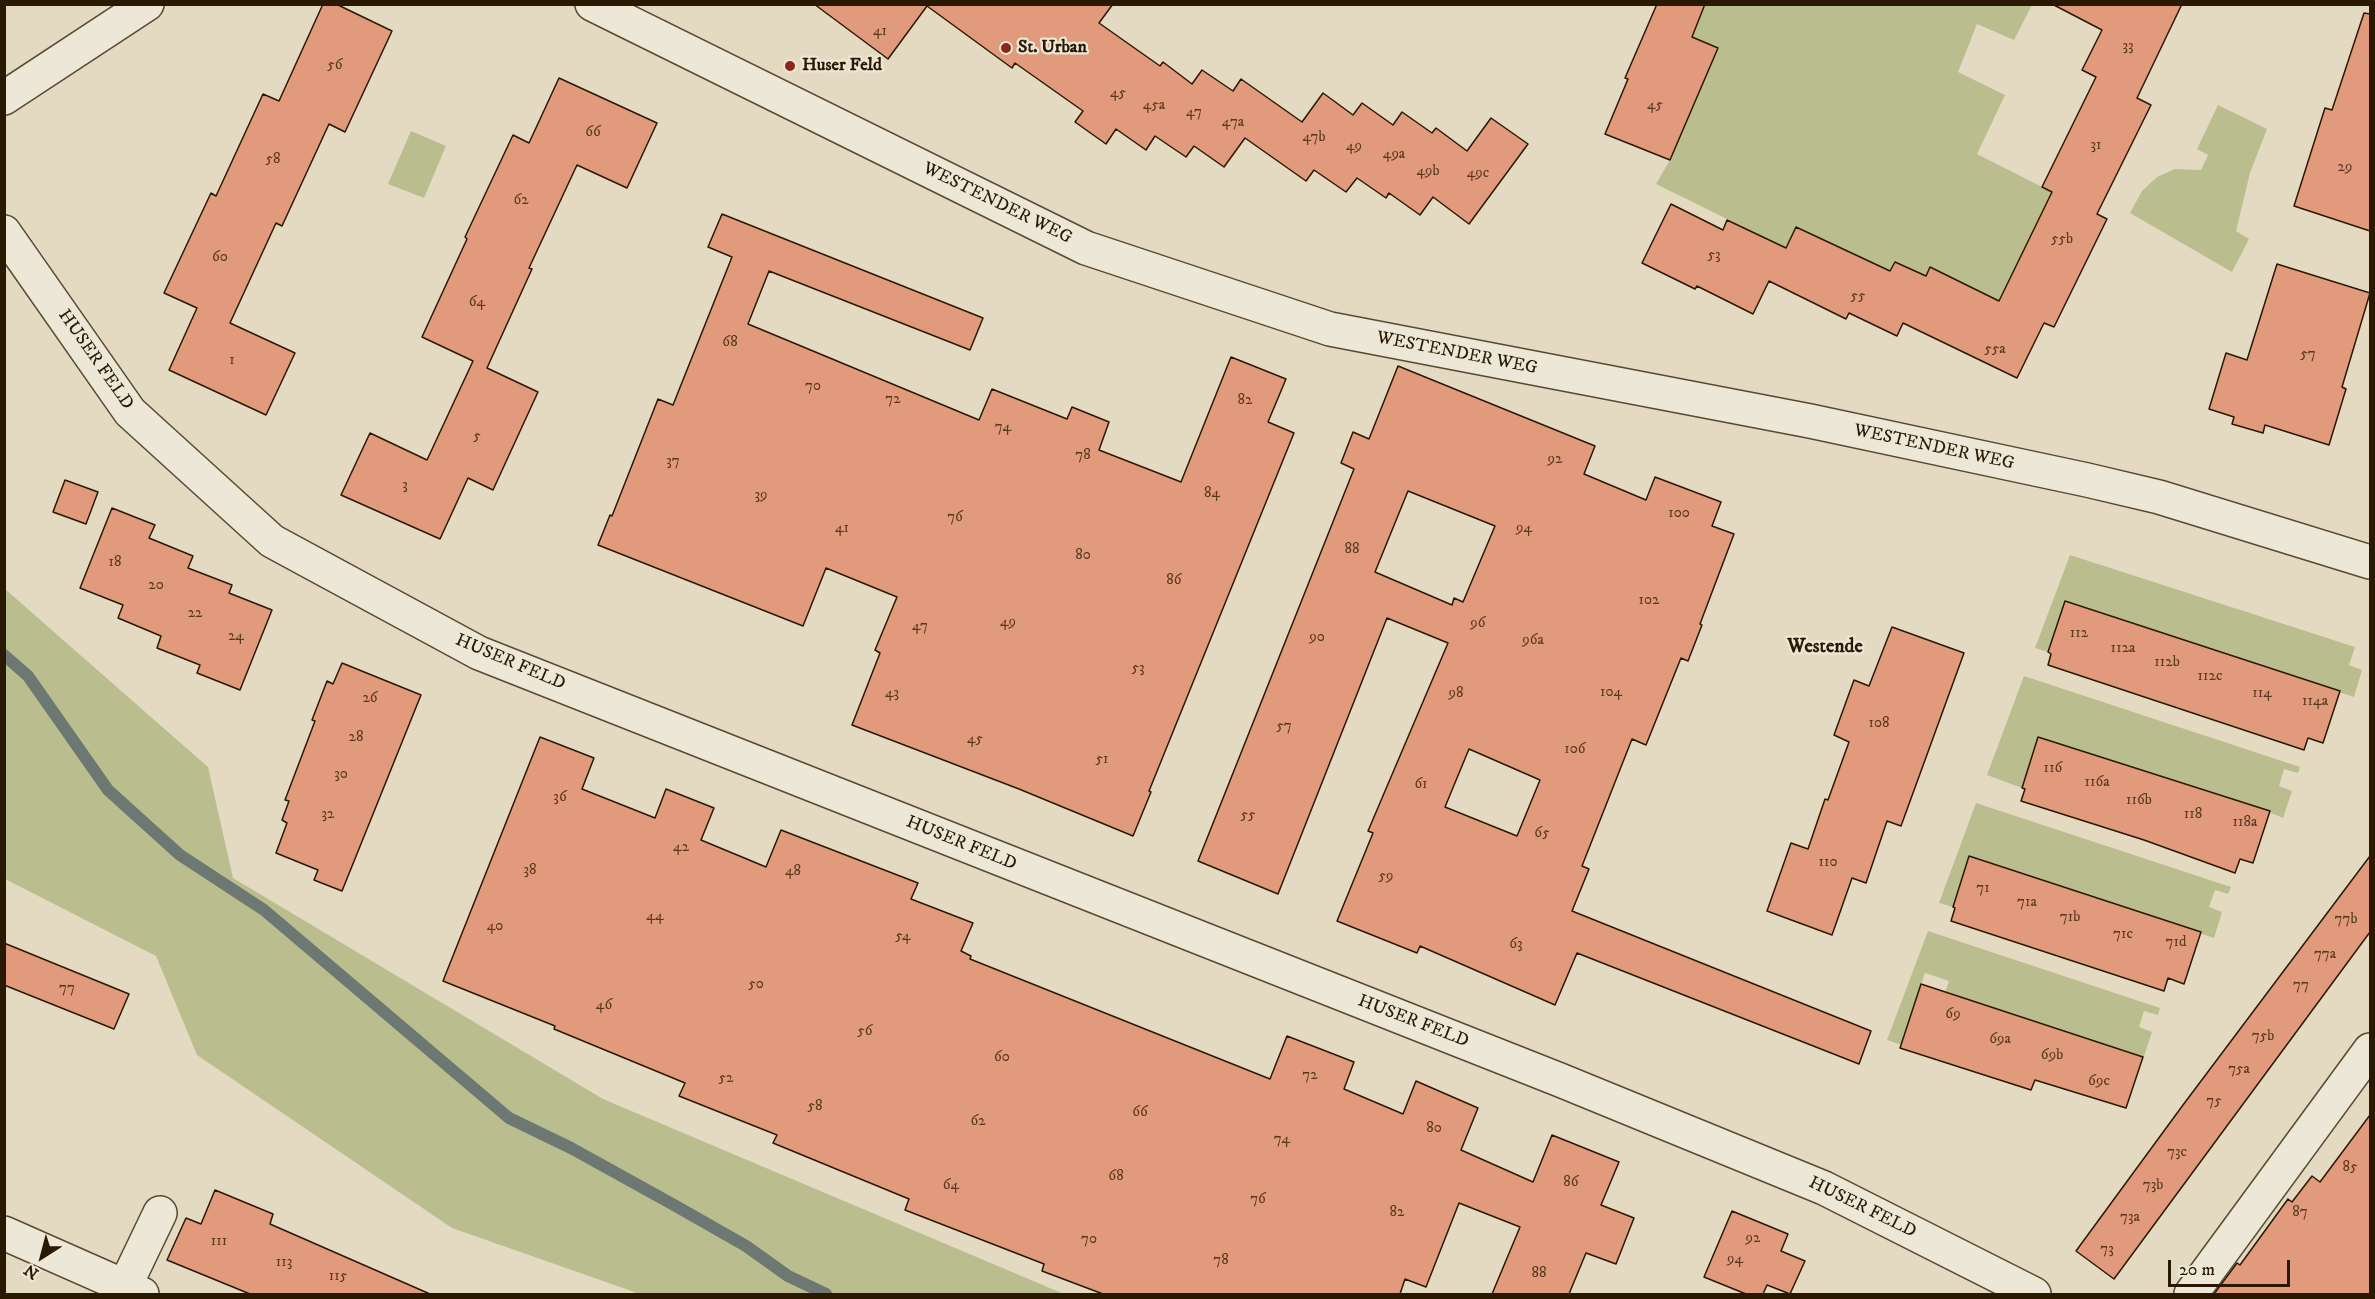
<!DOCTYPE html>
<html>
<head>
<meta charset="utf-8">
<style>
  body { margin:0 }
  #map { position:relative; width:2375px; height:1299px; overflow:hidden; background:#e4dac1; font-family:"IM FELL DW Pica",serif }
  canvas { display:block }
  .frame { position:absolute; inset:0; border:6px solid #2a1901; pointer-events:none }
  .north { position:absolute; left:12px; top:1227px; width:60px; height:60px; -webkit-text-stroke:4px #ede7d7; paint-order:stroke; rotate:216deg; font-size:16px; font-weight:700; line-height:24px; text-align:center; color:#2a1901 }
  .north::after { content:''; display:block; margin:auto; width:21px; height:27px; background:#2a1901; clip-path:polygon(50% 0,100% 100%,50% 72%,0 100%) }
  .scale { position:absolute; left:2168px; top:1260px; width:122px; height:27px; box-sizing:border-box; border:3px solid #2a1901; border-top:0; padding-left:8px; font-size:18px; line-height:21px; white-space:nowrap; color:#2a1901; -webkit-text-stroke:4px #ede7d7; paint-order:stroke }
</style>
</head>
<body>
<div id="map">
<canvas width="2375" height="1299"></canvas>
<div class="frame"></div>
<div class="north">N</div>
<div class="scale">20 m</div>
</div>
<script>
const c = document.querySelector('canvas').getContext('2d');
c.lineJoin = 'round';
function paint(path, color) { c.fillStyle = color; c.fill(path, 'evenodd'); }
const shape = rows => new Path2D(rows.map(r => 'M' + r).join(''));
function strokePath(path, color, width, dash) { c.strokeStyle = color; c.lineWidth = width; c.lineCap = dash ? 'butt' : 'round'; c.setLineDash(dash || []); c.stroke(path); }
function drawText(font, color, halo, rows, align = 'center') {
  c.font = font + ' "IM FELL DW Pica",serif'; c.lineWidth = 4.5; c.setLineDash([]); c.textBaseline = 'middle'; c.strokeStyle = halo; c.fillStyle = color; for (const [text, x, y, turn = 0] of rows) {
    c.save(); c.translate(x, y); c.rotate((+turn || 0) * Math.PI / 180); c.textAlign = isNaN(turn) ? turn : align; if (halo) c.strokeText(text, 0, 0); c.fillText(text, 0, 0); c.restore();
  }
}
paint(shape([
  [1705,5,2032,5,2014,40,1977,24,1958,72,2005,95,1977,154,2052,192,1999,301,1930,268,1925,276,1895,262,1890,271,1797,227,1786,248,1656,184,1670,160,1717,48,1692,37],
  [2218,105,2267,129,2250,173,2236,231,2249,239,2232,272,2130,213,2142,191,2157,177,2175,169,2201,170,2208,155,2197,149],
  [411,131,446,146,424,198,388,184],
  [2070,555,2355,647,2349,665,2362,670,2354,697,2065,602,2048,652,2035,648],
  [5,589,208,767,233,878,603,1099,1064,1294,640,1294,452,1228,197,1055,156,956,5,879],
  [2024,676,2300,767,2298,773,2284,769,2279,786,2292,791,2283,818,2269,812,2039,737,2022,788,1987,775],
  [1976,803,2231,887,2228,894,2215,890,2209,907,2222,912,2214,938,1970,856,1953,907,1939,903],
  [1928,931,2160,1008,2158,1015,2144,1011,2139,1027,2152,1032,2143,1059,1945,993,1949,981,1925,973,1912,1011,1922,1052,1887,1040]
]), '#babe8f');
strokePath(shape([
  [4,655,28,676,108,790,180,855,264,910,509,1118,571,1148,674,1205,746,1246,788,1276,826,1294]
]), '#6e7872', 12);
const building = shape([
  [323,4,336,4,392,31,345,132,329,124,282,226,276,223,230,323,295,353,266,415,169,370,197,308,164,293,211,193,216,196,263,94,279,101,323,4],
  [814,4,1113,4,1099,23,1160,66,1163,62,1192,84,1202,70,1233,91,1241,79,1302,122,1323,93,1353,115,1362,103,1393,125,1402,112,1432,133,1436,128,1467,151,1491,118,1528,144,1469,224,1433,197,1420,215,1389,193,1386,198,1357,178,1346,192,1314,170,1306,181,1245,138,1224,167,1194,146,1186,157,1155,136,1146,150,1116,129,1106,144,1075,122,1083,111,1015,63,1012,68,927,6,888,59,814,4],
  [1657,4,1705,4,1692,37,1718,48,1670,160,1605,134,1628,79,1625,78,1657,4],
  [2052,4,2182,4,2137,98,2151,105,2097,214,2107,219,2054,327,2044,323,2017,378,1903,323,1897,336,1849,313,1846,319,1769,281,1753,314,1697,286,1695,289,1642,263,1671,204,1723,230,1727,220,1786,248,1796,227,1890,271,1895,262,1926,276,1930,267,1999,301,2052,192,2042,187,2096,77,2082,70,2102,30,2052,4],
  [2364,13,2370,14,2370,231,2294,206,2325,108,2332,110,2364,13],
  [559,78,657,123,627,188,577,165,529,268,532,269,487,368,538,392,493,490,468,478,440,539,341,495,370,433,427,460,473,361,422,337,467,239,465,237,513,135,529,143,559,78],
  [722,214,983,318,970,350,769,271,748,324,979,420,992,389,1067,419,1072,407,1109,422,1099,450,1181,482,1231,357,1286,379,1268,422,1294,433,1149,791,1151,792,1133,836,1019,789,852,725,880,653,875,650,897,597,826,568,803,626,598,545,610,515,612,516,658,399,673,405,732,257,708,247,722,214],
  [2277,264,2370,293,2342,387,2346,389,2329,445,2265,425,2263,433,2232,424,2234,417,2209,409,2226,353,2247,360,2277,264],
  [1398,366,1595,446,1584,474,1646,500,1655,477,1721,502,1712,526,1734,534,1700,624,1702,625,1688,661,1681,658,1646,745,1632,739,1582,866,1589,869,1572,911,1871,1031,1859,1064,1577,953,1555,1005,1420,946,1417,953,1337,921,1373,833,1368,831,1448,643,1387,618,1278,894,1198,861,1354,469,1341,463,1353,432,1369,439,1398,366],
  [1408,491,1495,526,1463,602,1454,598,1452,605,1375,572,1408,491],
  [1469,749,1540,780,1517,836,1445,807,1469,749],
  [65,480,98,492,86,524,53,512,65,480],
  [112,508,155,525,149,538,193,556,188,568,232,585,229,593,272,610,240,690,197,673,200,665,157,648,161,636,118,618,123,605,80,588,112,508],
  [2065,601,2340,691,2323,743,2308,738,2304,750,2048,665,2051,654,2048,652,2065,601],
  [1892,627,1964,653,1901,826,1887,821,1866,883,1852,878,1832,935,1767,911,1791,843,1808,849,1825,799,1828,800,1849,742,1834,735,1854,680,1869,686,1892,627],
  [342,663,421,695,342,891,314,880,318,870,276,853,287,823,282,820,289,801,285,800,315,721,312,720,327,681,333,684,342,663],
  [540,737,594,758,582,789,655,818,666,789,714,808,701,840,766,867,781,830,918,883,911,899,973,923,961,951,971,956,970,959,1270,1079,1287,1036,1354,1062,1344,1089,1403,1114,1416,1081,1478,1108,1461,1150,1533,1182,1552,1135,1619,1162,1601,1205,1634,1218,1616,1264,1586,1253,1569,1294,1492,1294,1520,1227,1459,1203,1426,1287,1405,1279,1400,1294,1103,1294,1042,1271,1044,1264,905,1210,909,1199,773,1143,777,1135,679,1096,685,1083,554,1029,555,1026,443,981,540,737],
  [2038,737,2270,811,2253,863,2240,859,2235,873,2144,840,2021,801,2025,789,2022,788,2038,737],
  [1969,856,2201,932,2184,984,2168,978,2164,991,1951,921,1955,908,1953,907,1969,856],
  [2370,856,2370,932,2114,1279,2076,1251,2183,1105,2370,856],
  [4,943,129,994,114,1029,4,985,4,943],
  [1921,984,2143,1057,2126,1108,2035,1080,2031,1090,1900,1048,1921,984],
  [2370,1115,2370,1294,2214,1294,2237,1263,2240,1265,2288,1199,2292,1202,2312,1176,2320,1182,2370,1115],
  [215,1190,273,1214,270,1224,430,1294,250,1294,167,1260,186,1218,201,1224,215,1190],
  [1732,1211,1788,1234,1781,1251,1805,1261,1790,1294,1767,1285,1763,1294,1746,1294,1704,1277,1732,1211]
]);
paint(building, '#e29a7d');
strokePath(building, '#2a1901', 1.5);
const minor = shape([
  [592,4,1086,248,1330,329,1810,421,2087,480,2159,497,2370,562],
  [4,98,147,4],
  [4,232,130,412,272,541,479,653,1560,1080,1824,1188,2034,1294],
  [4,1233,142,1294],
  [125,1286,160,1213],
  [2191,1294,2370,1050]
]);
strokePath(minor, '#584931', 36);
strokePath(minor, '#ede7d7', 33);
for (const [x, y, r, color] of [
  [1006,48,6,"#8f2418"],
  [790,66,6,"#8f2418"]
]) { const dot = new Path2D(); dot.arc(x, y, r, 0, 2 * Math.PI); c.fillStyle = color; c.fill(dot); strokePath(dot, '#ede7d7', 2); }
drawText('15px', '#583920', null, [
  ["41",880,32],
  ["33",2128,47],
  ["56",335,66],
  ["45",1118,94],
  ["45a",1154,106],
  ["45",1655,106],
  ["47",1194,113],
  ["47a",1233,123],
  ["66",593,133],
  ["47b",1314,138],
  ["31",2096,146],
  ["49",1354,147],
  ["49a",1394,155],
  ["58",273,160],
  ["29",2345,168],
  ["49b",1428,172],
  ["49c",1478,174],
  ["62",521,201],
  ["55b",2062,240],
  ["53",1714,256],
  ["60",220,258],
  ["55",1858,297],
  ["64",477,303],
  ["68",730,343],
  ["55a",1995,350],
  ["57",2308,355],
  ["1",232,361],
  ["70",813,387],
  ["72",893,400],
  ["82",1245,401],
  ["74",1003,428],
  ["5",477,437],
  ["78",1083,456],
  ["92",1555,460],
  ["37",673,462],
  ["3",405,486],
  ["84",1212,494],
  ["39",761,496],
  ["100",1679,514],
  ["76",955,518],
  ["41",842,529],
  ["94",1524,529],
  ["88",1352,550],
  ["80",1083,556],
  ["18",115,563],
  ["86",1174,581],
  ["20",156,586],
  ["102",1649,601],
  ["22",195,614],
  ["49",1008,623],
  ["96",1478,624],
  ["47",920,627],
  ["112",2079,634],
  ["24",236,637],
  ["90",1317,638],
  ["96a",1533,641],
  ["112a",2123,649],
  ["112b",2167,663],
  ["53",1138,669],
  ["112c",2210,677],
  ["104",1611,693],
  ["43",892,694],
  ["98",1456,694],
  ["114",2262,694],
  ["26",370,699],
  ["114a",2315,702],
  ["108",1879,724],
  ["57",1284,727],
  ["28",356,738],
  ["45",975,740],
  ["106",1575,750],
  ["51",1102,760],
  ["116",2053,769],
  ["30",341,775],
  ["116a",2097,783],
  ["61",1421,785],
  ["36",560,798],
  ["116b",2139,801],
  ["32",328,815],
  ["118",2193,815],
  ["55",1248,816],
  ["118a",2245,823],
  ["65",1542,834],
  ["42",681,848],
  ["110",1828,863],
  ["38",530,871],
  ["48",793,872],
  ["59",1386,877],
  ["71",1983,889],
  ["71a",2027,903],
  ["44",655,917],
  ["71b",2070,918],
  ["77b",2346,920],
  ["40",495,927],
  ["71c",2123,935],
  ["54",903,937],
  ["71d",2176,943],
  ["63",1516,945],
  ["77a",2325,955],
  ["50",756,985],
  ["77",2301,986],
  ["77",67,989],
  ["46",604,1006],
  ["69",1953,1015],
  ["56",865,1032],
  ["75b",2263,1037],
  ["69a",2000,1040],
  ["69b",2052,1056],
  ["60",1002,1058],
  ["75a",2239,1070],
  ["72",1310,1076],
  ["52",726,1079],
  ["69c",2099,1082],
  ["75",2214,1102],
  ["58",815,1107],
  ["66",1140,1113],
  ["62",978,1122],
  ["80",1434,1129],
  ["74",1282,1140],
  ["73c",2177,1153],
  ["85",2350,1168],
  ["68",1116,1177],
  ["86",1571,1183],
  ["64",951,1186],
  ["73b",2153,1186],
  ["76",1258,1200],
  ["82",1397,1213],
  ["87",2300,1213],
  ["73a",2130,1218],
  ["92",1753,1239],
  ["70",1089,1240],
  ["111",219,1242],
  ["73",2107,1250],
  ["94",1735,1260],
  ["78",1221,1261],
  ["113",284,1263],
  ["88",1539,1274],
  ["115",338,1277]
]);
drawText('bold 18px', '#2a1901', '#ede7d7', [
  ["St. Urban",1018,48],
  ["Huser Feld",802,66]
], 'left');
drawText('18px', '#2a1901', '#ede7d7', [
  ["WESTENDER WEG",997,204,26],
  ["WESTENDER WEG",1457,354,11],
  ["HUSER FELD",95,360,55],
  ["WESTENDER WEG",1934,448,12],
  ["HUSER FELD",510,663,23],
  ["HUSER FELD",961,844,22],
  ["HUSER FELD",1413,1022,21],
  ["HUSER FELD",1862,1208,26]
]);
drawText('bold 20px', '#2a1901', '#ede7d7', [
  ["Westende",1825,648]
]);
</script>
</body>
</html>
